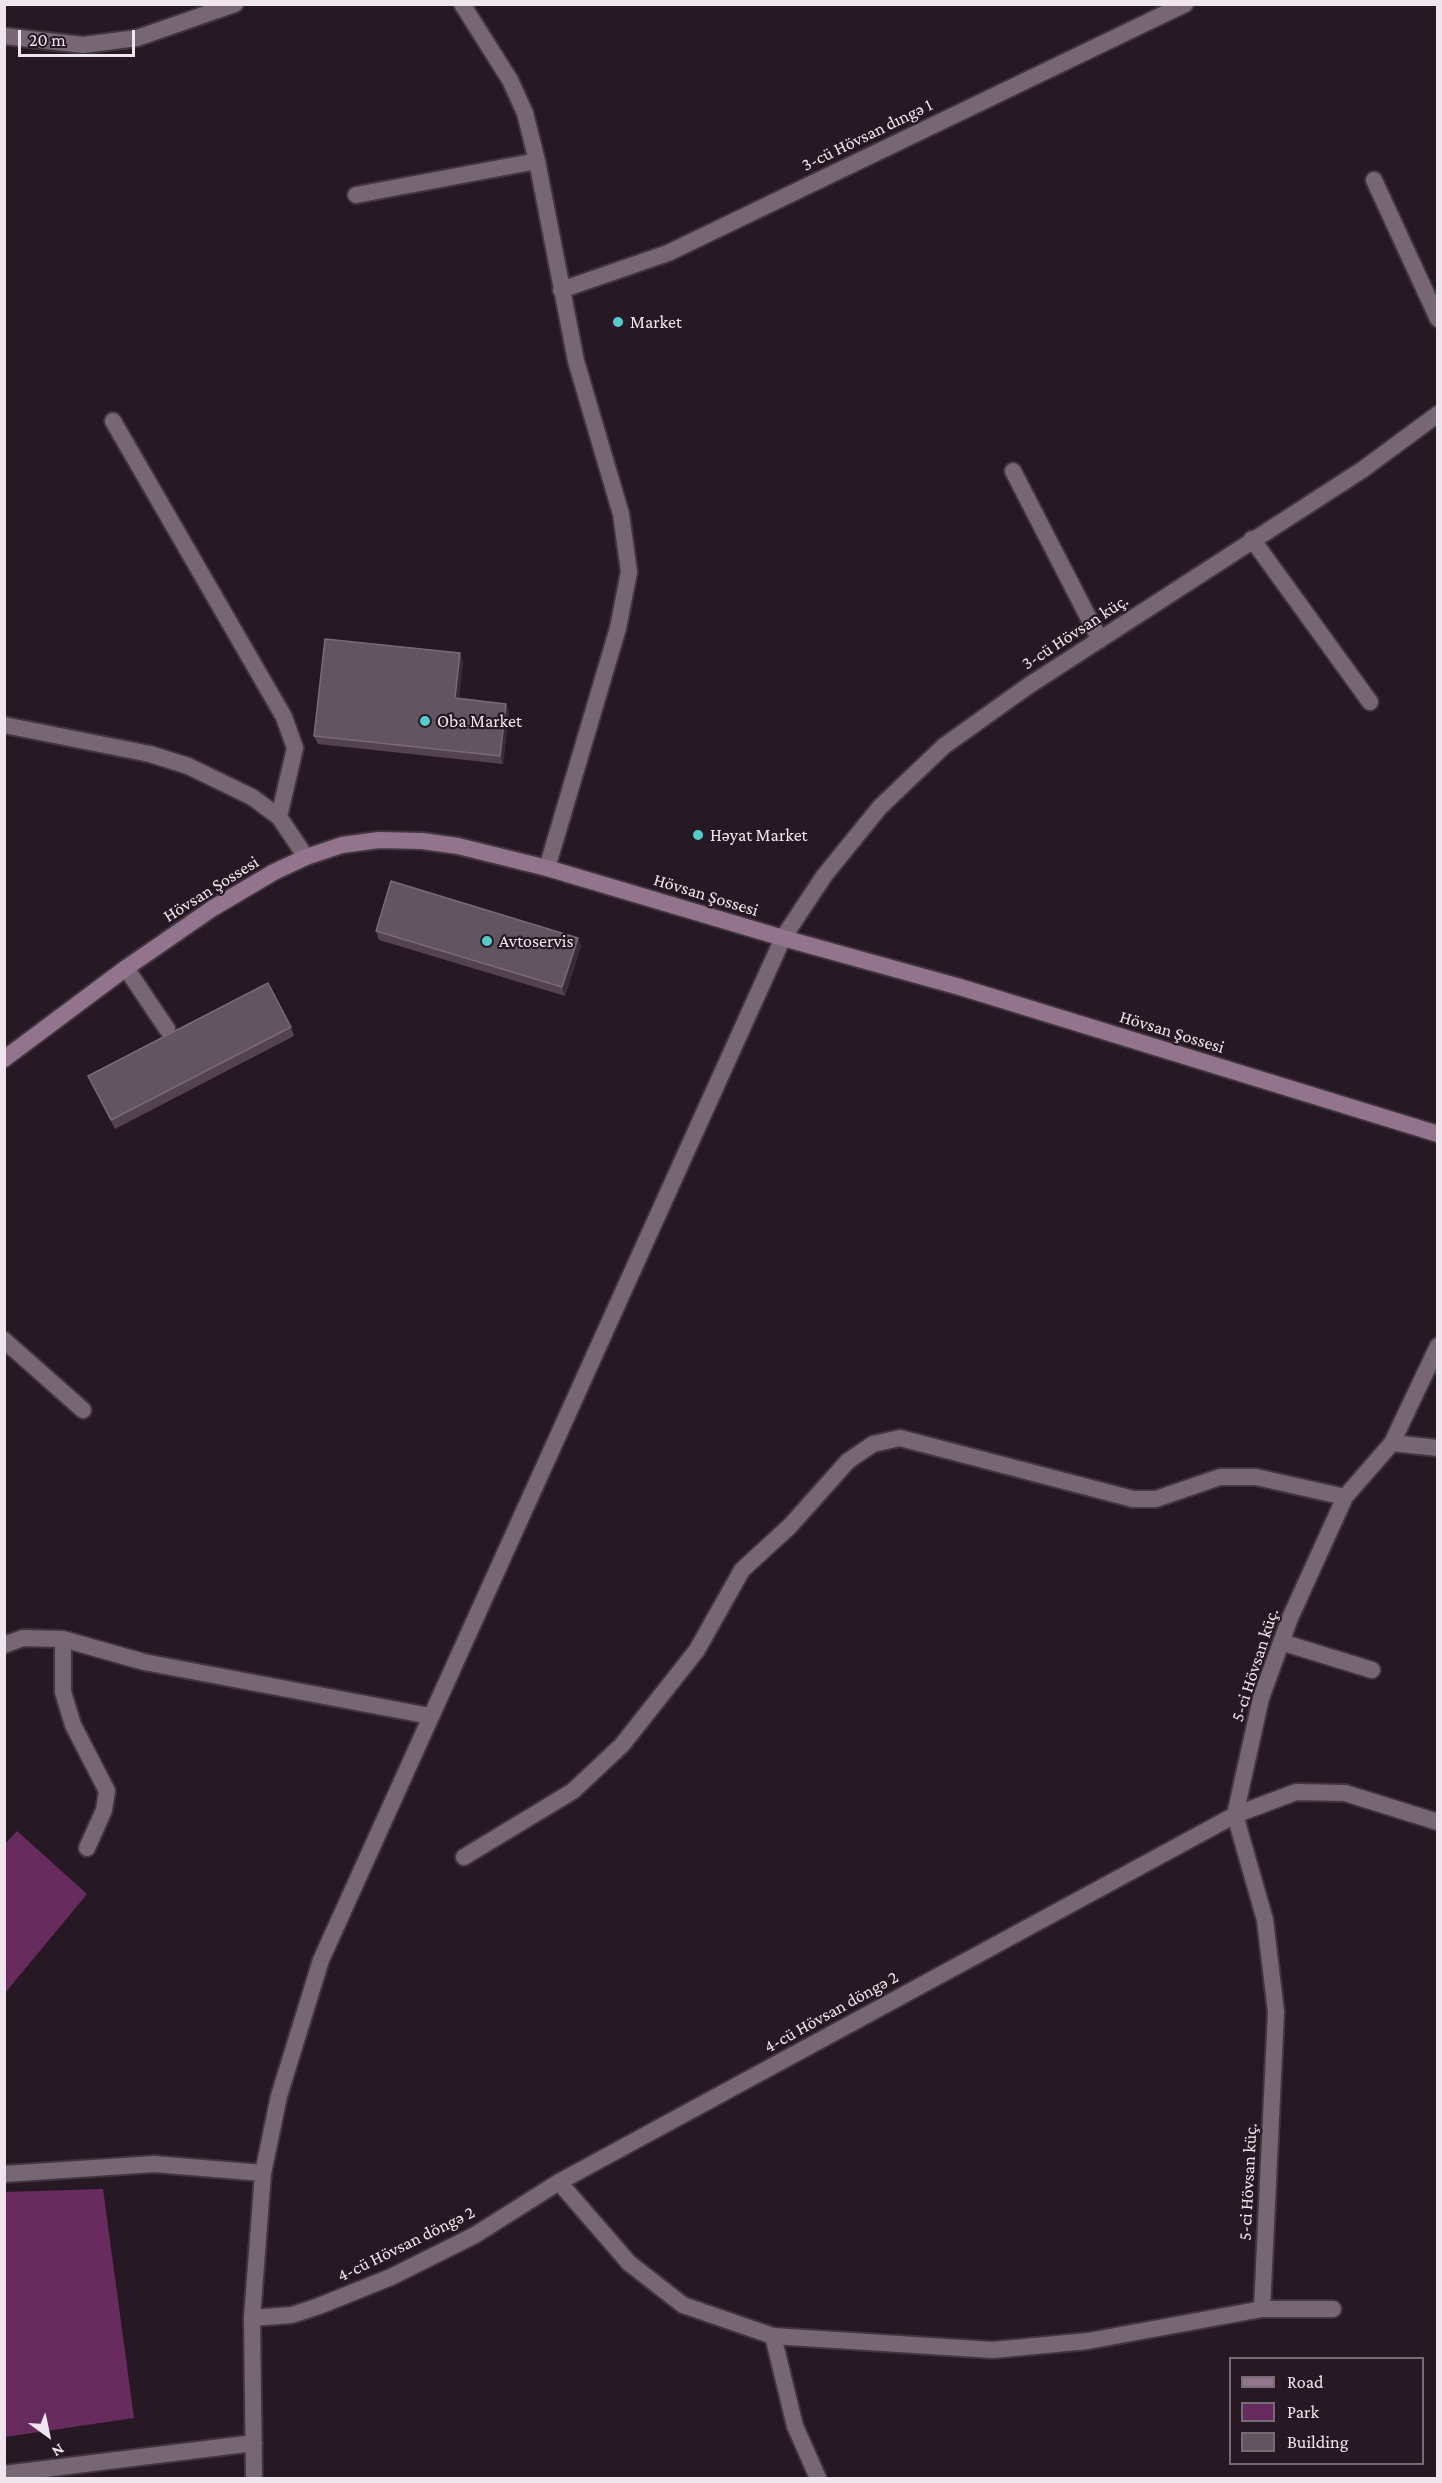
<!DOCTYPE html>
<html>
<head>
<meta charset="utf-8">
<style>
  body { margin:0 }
  #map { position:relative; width:1442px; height:2483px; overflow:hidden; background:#271924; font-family:"Crimson Pro",serif }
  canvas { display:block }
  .frame { position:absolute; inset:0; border:6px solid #efe5ec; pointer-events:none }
  .legend { position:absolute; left:1229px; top:2357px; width:195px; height:108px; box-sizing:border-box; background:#271924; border:2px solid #776b74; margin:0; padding:8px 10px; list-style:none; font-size:18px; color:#efe5ec }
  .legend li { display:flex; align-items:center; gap:12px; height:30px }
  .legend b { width:30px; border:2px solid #776b74 }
  .north { position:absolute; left:18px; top:2405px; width:60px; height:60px; -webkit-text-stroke:4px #271924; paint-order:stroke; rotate:147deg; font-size:16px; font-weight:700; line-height:24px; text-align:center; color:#efe5ec }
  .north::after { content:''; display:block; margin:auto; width:21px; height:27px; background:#efe5ec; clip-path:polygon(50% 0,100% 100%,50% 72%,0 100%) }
  .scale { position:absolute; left:18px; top:30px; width:117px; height:27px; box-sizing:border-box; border:3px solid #efe5ec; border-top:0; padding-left:8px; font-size:18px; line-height:21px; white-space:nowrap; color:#efe5ec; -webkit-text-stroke:4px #271924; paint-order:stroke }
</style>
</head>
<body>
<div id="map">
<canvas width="1442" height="2483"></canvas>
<div class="frame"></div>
<ul class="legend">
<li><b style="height:8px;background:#92748c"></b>Road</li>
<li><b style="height:16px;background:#682b5d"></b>Park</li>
<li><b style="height:16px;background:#635560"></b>Building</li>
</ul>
<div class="north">N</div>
<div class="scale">20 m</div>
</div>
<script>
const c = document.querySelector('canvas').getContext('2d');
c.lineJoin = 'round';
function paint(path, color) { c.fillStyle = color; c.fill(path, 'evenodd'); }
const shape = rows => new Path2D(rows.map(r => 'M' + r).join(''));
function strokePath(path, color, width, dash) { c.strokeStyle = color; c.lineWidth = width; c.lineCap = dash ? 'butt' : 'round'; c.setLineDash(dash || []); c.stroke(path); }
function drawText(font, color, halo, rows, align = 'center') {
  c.font = font + ' "Crimson Pro",serif'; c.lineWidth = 4.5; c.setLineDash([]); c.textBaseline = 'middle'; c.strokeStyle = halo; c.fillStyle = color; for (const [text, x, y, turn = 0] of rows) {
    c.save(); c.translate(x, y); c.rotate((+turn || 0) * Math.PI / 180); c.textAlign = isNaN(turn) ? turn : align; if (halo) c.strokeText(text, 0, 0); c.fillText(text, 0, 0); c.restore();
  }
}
paint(shape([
  [17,1831,87,1894,5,1993,5,1844],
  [103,2189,134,2418,5,2437,5,2192]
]), '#682b5d');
const service = shape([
  [126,968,167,1029],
  [252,2318,254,2478],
  [4,2474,254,2443]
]);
const minor = shape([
  [462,4,510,80,525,113,537,161,576,361,621,514,629,572,618,628,547,868],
  [4,36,83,45,137,38,235,4],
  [1374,180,1438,319],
  [356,195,537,161],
  [561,290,668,253,1185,4],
  [1438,414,1362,470,1028,686,944,746,880,807,824,876,783,938,321,1960,279,2096,263,2173,252,2318,292,2315,319,2306,391,2277,475,2235,559,2182,1235,1815,1296,1792,1345,1793,1438,1822],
  [113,421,284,717,295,748,279,817],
  [1013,471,1100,640],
  [1252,539,1370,702],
  [4,725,150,754,188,766,252,797,279,817,306,857],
  [4,1340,83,1410],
  [1392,1443,1438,1448],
  [63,1639,63,1692,73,1725,107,1791,104,1810,87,1848],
  [1281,1642,1372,1670],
  [4,1645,23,1638,63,1639,144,1662,430,1716],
  [464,1857,573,1791,622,1745,697,1650,742,1570,790,1526,848,1461,873,1444,900,1438,1133,1499,1156,1499,1220,1477,1256,1477,1345,1497],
  [4,2174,154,2164,263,2173],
  [559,2182,629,2263,683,2305,773,2336,993,2350,1088,2341,1262,2309,1276,2012,1265,1920,1235,1815,1261,1698,1290,1618,1345,1497,1392,1443,1438,1346],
  [1262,2309,1333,2309],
  [773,2336,795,2426,818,2478]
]);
const secondary = shape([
  [4,1059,126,968,213,908,274,872,306,857,342,845,379,840,422,841,458,846,547,868,783,938,960,987,1438,1134]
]);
strokePath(service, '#41363e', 20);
strokePath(minor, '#41363e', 20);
strokePath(secondary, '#41363e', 20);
strokePath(service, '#776673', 16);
strokePath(minor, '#776673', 16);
strokePath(secondary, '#92748c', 16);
paint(shape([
  [460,653,463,662,459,698,506,704,509,712,503,764,318,744,314,736],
  [376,931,578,938,581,946,565,996,379,940],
  [291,1027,294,1036,115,1129,92,1084,88,1076]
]), '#52434f');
paint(shape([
  [460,653,463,662,458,707,455,698],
  [506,704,509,712,503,764,500,756],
  [578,938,581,946,565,996,562,987]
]), '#3a2b37');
const building = shape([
  [325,639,460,653,455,698,506,704,500,756,314,736,325,639],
  [391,881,578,938,562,987,376,931,391,881],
  [268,983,291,1027,111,1120,88,1076,268,983]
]);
paint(building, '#635560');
strokePath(building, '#796b76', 1.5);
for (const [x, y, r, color] of [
  [618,322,6,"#52cdcc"],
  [425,721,6,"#52cdcc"],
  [698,835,6,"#52cdcc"],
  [487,941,6,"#52cdcc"]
]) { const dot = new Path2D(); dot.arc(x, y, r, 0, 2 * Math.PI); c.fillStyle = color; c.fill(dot); strokePath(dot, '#271924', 2); }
drawText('18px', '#efe5ec', '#271924', [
  ["3-cü Hövsan dıngə 1",867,135,-26],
  ["3-cü Hövsan küç.",1075,632,-33],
  ["Hövsan Şossesi",211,889,-32],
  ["Hövsan Şossesi",706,895,17],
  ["Hövsan Şossesi",1172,1032,17],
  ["5-ci Hövsan küç.",1255,1665,-72],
  ["4-cü Hövsan döngə 2",831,2012,-29],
  ["5-ci Hövsan küç.",1248,2182,-87],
  ["4-cü Hövsan döngə 2",406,2244,-26]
]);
drawText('18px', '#efe5ec', '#271924', [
  ["Market",630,322],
  ["Oba Market",437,721],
  ["Həyat Market",710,835],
  ["Avtoservis",499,941]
], 'left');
</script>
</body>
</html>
